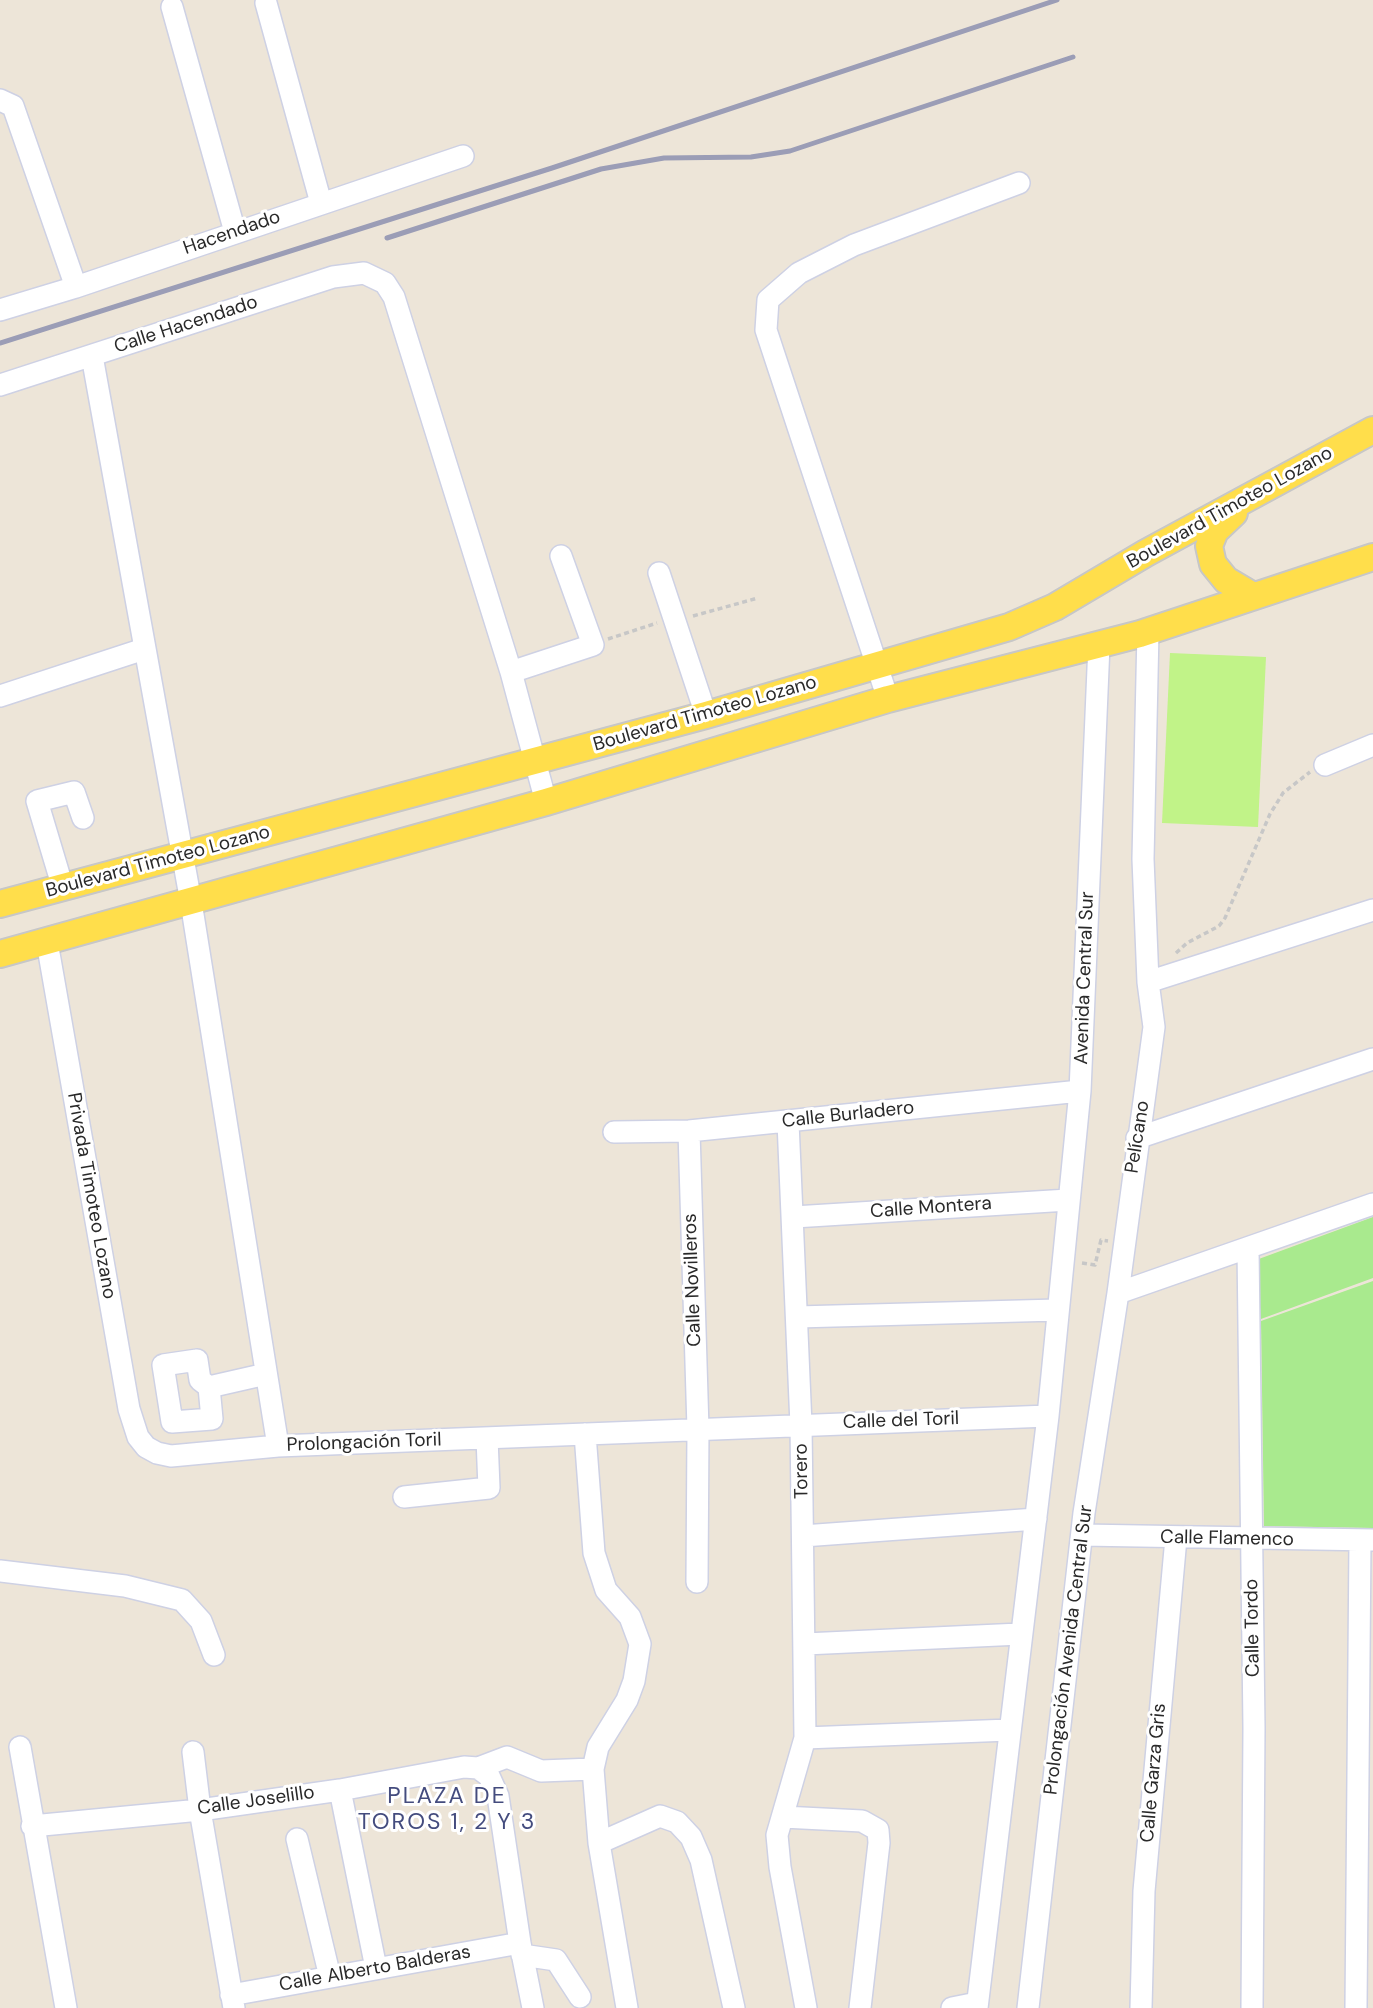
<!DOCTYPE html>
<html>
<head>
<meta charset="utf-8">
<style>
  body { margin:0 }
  canvas { display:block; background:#ede5d8 }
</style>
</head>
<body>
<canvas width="1373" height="2008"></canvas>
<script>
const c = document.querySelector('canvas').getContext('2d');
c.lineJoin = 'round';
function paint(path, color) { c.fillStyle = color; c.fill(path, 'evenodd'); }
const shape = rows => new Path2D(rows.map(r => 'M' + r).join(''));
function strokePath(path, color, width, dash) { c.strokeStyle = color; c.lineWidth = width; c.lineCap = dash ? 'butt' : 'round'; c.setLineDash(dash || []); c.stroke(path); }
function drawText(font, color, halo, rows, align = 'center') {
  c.font = font + ' "DM Sans",sans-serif'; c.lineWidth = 6; c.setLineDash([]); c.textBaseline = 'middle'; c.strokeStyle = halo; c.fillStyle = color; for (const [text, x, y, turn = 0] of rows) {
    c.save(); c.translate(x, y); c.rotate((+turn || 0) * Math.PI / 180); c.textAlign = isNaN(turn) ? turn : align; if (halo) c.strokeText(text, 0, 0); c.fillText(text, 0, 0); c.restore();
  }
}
paint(shape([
  [1373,1217,1373,1278,1261,1319,1256,1260],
  [1373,1281,1373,1528,1264,1526,1261,1321]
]), '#a9ea8e');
paint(shape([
  [1170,653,1266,657,1258,827,1162,823]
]), '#c1f388');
const minor = shape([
  [266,3,321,203],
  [172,7,235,232],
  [0,100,13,106,76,287],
  [0,310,76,287,463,156],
  [92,356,191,902,278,1446],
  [0,385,333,277,364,273,385,283,394,297,511,672,546,802],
  [659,573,706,715],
  [511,672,593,645,561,556],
  [0,696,144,649],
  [888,699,766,330,768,300,799,273,854,245,1019,183],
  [1325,765,1373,745],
  [63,888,37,801,74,792,83,818],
  [47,942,129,1409,138,1437,146,1447,157,1453,171,1456,278,1446,1048,1416],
  [1148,982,1373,910],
  [788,1122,801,1425,805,1738,777,1835,780,1867,806,2008],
  [689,1131,698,1429,697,1582],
  [614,1132,689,1131,1080,1091],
  [1137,1138,1373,1059],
  [794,1217,1068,1200],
  [1248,1248,1254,1728,1252,2008],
  [1118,1293,1373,1204],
  [797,1317,1057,1310],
  [197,1360,200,1380,209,1387,212,1419,172,1422,163,1365,197,1360],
  [209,1387,266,1374],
  [585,1434,594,1553,606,1590,630,1617,640,1644,634,1681,627,1700,598,1747,593,1769,599,1843,660,1816,677,1822,691,1837,701,1860,734,2008],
  [404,1497,489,1488,487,1438],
  [1082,1535,1373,1540],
  [803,1536,1036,1519],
  [0,1571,125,1586,182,1600,201,1621,214,1655],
  [805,1644,1020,1634],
  [805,1738,1009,1730],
  [20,1747,66,2008],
  [193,1752,200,1810,234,2008],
  [478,1768,489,1776,498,1796,520,1943,533,2008],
  [340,1790,376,1968],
  [783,1817,862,1821,878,1830,879,1843,860,2008],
  [32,1826,200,1810,340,1790,464,1767,478,1768,507,1757,541,1771,593,1769],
  [297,1839,330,1977],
  [599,1843,627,2008],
  [522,1955,556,1960,580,1997],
  [231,1995,520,1943],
  [952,2008,977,2003],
  [977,2008,1048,1416,1080,1091,1099,645],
  [1028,2008,1084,1513,1118,1293,1154,1027,1148,982,1143,859,1148,631],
  [1141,2008,1144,1891,1176,1538],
  [1356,2008,1360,1540]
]);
const major = shape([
  [1234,513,1215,531,1209,546,1213,564,1226,580,1253,596],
  [0,904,706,715,1009,627,1055,607,1146,553,1373,430],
  [0,954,546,802,888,699,1140,634,1373,557]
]);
strokePath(minor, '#ced1e4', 24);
strokePath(major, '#c7c7c7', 30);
strokePath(shape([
  [693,616,758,598],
  [608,639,657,623],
  [1176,953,1187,943,1219,926,1225,918,1270,814,1283,793,1310,772],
  [1082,1263,1095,1265,1101,1240,1108,1241]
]), '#c7c7c7', 3.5, [5, 3.5]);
strokePath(minor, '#fff', 21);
strokePath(major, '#ffde4b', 26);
strokePath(shape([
  [387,238,601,169,664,158,751,157,790,151,1073,57],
  [0,343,552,168,1057,0]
]), '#9b9db6', 5);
drawText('19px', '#292929', '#fff', [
  ["Hacendado",232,233,-19],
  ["Calle Hacendado",186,325,-18],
  ["Boulevard Timoteo Lozano",1230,508,-29],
  ["Boulevard Timoteo Lozano",705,714,-16],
  ["Boulevard Timoteo Lozano",158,862,-15],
  ["Avenida Central Sur",1085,978,-88],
  ["Calle Burladero",848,1115,-6],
  ["Pelícano",1138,1137,-81],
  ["Privada Timoteo Lozano",91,1196,80],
  ["Calle Montera",931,1208,-4],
  ["Calle Novilleros",693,1280,-92],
  ["Calle del Toril",901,1421,-2],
  ["Prolongación Toril",364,1443,-2],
  ["Torero",802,1471,-91],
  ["Calle Flamenco",1227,1539,1],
  ["Calle Tordo",1253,1628,-91],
  ["Prolongación Avenida Central Sur",1069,1650,-83],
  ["Calle Garza Gris",1154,1773,-85],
  ["Calle Joselillo",256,1801,-8],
  ["Calle Alberto Balderas",375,1969,-10]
]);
c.letterSpacing = '2px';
drawText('23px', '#444c7e', '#fff', [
  ["PLAZA DE",447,1797],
  ["TOROS 1, 2 Y 3",447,1823]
]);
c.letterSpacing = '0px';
</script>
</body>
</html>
